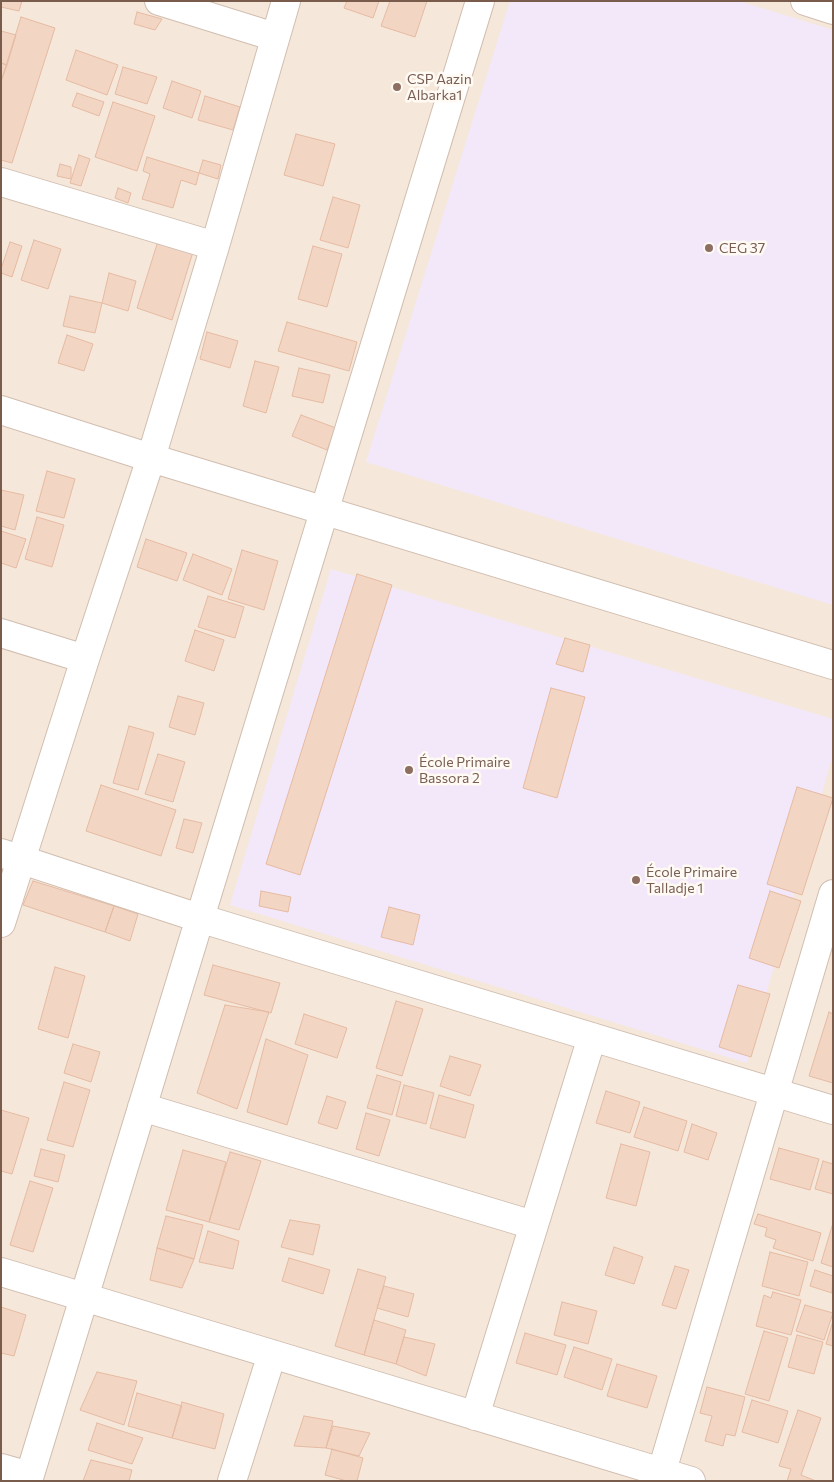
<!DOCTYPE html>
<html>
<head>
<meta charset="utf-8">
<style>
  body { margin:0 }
  #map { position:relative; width:834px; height:1482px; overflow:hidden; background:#fdf6ec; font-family:Commissioner,sans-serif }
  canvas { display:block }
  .frame { position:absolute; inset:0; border:2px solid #7a5c4d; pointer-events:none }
</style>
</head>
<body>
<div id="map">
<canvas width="834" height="1482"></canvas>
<div class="frame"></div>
</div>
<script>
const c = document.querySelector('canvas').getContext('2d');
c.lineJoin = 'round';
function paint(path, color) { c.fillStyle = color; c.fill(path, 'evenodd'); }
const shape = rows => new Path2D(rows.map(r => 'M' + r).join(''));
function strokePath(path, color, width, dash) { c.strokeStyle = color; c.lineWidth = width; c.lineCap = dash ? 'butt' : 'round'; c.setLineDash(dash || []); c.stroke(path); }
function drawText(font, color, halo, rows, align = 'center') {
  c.font = font + ' Commissioner,sans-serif'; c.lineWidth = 5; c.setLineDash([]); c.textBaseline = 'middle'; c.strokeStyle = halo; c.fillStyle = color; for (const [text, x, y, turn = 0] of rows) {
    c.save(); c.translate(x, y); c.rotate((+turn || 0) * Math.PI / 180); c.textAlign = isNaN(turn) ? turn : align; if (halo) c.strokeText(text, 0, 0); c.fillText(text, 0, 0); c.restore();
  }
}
paint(shape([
  [1,1,833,1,833,1481,1,1481]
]), '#f5e8da');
paint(shape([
  [510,1,739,1,833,30,833,605,366,462],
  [331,569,833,719,833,754,747,1063,230,905]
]), '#f3e8fa');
const building = shape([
  [1,1,22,1,19,11,1,7,1,1],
  [347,1,379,1,373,18,344,8,347,1],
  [390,1,427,1,415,37,381,26,390,1],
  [137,12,162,19,155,30,134,24,137,12],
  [21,17,55,28,12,163,1,160,1,82,21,17],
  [1,31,16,35,7,65,1,63,1,31],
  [76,50,118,65,107,95,66,80,76,50],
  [1,63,7,65,1,81,1,63],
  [123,67,157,77,147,104,115,94,123,67],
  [172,81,201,91,192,118,163,108,172,81],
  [77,93,104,102,99,116,72,106,77,93],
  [205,96,240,107,233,130,198,120,205,96],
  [113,102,155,116,137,171,95,157,113,102],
  [296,134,335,144,323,186,284,175,296,134],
  [79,155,90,159,81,186,70,183,79,155],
  [147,157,199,173,196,185,181,180,173,208,142,199,150,174,143,171,147,157],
  [203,160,221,165,218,179,199,173,203,160],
  [60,164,71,167,71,179,57,176,60,164],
  [118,188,131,193,128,203,115,198,118,188],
  [333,197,360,205,348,248,320,240,333,197],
  [34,240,61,249,48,289,21,280,34,240],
  [158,241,193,252,172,320,137,308,158,241],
  [10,242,22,246,12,277,1,273,1,269,10,242],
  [313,246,342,254,327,307,298,299,313,246],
  [109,273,136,281,128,311,102,303,109,273],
  [70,296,102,303,95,333,63,326,70,296],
  [287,322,357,342,349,371,278,351,287,322],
  [207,332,238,341,230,368,200,359,207,332],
  [67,335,93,344,84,371,58,363,67,335],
  [255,361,279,367,266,413,243,406,255,361],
  [299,368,330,375,323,403,292,396,299,368],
  [301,415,336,428,327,450,292,436,301,415],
  [47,471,75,479,64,518,36,511,47,471],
  [1,490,24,495,15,530,1,526,1,490],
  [37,517,64,525,52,567,25,559,37,517],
  [1,531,26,539,16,568,1,563,1,531],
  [146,539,187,553,177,581,137,567,146,539],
  [242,550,278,561,264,610,228,599,242,550],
  [193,554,232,569,222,595,183,580,193,554],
  [357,574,392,585,300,875,266,864,357,574],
  [208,596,244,607,235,638,198,627,208,596],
  [195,630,224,640,214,671,185,661,195,630],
  [565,638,590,645,583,672,556,664,565,638],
  [551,688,585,697,557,798,523,788,551,688],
  [178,696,204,703,195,735,169,727,178,696],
  [129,726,154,733,138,790,113,783,129,726],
  [158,754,185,762,173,802,145,794,158,754],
  [101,785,176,810,161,856,86,831,101,785],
  [797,787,833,798,802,895,767,884,797,787],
  [184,819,202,823,193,853,176,848,184,819],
  [33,881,114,906,105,932,23,905,33,881],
  [261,891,291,897,288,912,259,906,261,891],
  [770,891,801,901,779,968,749,958,770,891],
  [114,906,138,914,130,941,105,932,114,906],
  [389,907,420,915,413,945,381,937,389,907],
  [213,965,280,983,271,1013,204,995,213,965],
  [55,967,85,976,68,1038,38,1029,55,967],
  [738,985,770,994,751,1057,719,1047,738,985],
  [396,1001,423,1009,402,1076,376,1068,396,1001],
  [225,1005,269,1012,237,1109,197,1093,225,1005],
  [829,1012,833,1014,833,1083,809,1076,829,1012],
  [304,1014,347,1028,337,1058,295,1044,304,1014],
  [266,1039,308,1055,287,1125,247,1112,266,1039],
  [73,1044,100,1052,91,1082,64,1073,73,1044],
  [450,1056,481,1065,470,1096,440,1086,450,1056],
  [377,1075,401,1082,392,1115,367,1108,377,1075],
  [64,1082,90,1090,73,1147,47,1140,64,1082],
  [404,1085,434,1093,426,1124,396,1116,404,1085],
  [606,1091,640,1102,630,1133,596,1123,606,1091],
  [439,1095,474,1105,465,1138,430,1128,439,1095],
  [327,1096,346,1102,337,1129,318,1123,327,1096],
  [644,1107,687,1121,678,1151,634,1137,644,1107],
  [1,1110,29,1118,12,1174,1,1171,1,1110],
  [366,1113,390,1120,379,1156,356,1149,366,1113],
  [692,1124,717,1133,708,1160,684,1152,692,1124],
  [621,1144,650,1152,636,1206,606,1198,621,1144],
  [779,1148,819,1159,810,1190,770,1179,779,1148],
  [41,1149,65,1155,58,1182,34,1176,41,1149],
  [183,1150,226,1162,209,1222,166,1210,183,1150],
  [230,1152,261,1161,239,1230,209,1222,230,1152],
  [823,1161,833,1164,833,1194,815,1189,823,1161],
  [30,1181,53,1188,33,1252,10,1245,30,1181],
  [758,1214,821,1233,813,1261,773,1248,776,1240,765,1236,767,1228,754,1224,758,1214],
  [166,1216,203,1225,194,1259,157,1248,166,1216],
  [290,1220,320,1225,313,1255,281,1247,290,1220],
  [833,1223,833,1267,821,1263,833,1223],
  [208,1231,239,1241,233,1269,199,1262,208,1231],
  [614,1247,643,1257,634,1284,605,1275,614,1247],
  [157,1248,194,1259,182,1288,150,1280,157,1248],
  [770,1252,808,1262,799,1296,762,1286,770,1252],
  [289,1258,330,1270,323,1294,282,1281,289,1258],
  [675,1266,689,1270,676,1309,662,1305,675,1266],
  [358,1269,386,1277,364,1355,335,1346,358,1269],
  [815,1270,833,1276,832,1293,810,1286,815,1270],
  [384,1286,414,1294,408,1317,377,1308,384,1286],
  [773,1292,801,1300,791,1335,756,1326,764,1295,771,1298,773,1292],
  [562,1302,597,1311,588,1344,554,1335,562,1302],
  [805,1305,833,1313,824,1340,796,1331,805,1305],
  [1,1307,26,1315,14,1356,1,1353,1,1307],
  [374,1320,406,1330,396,1364,364,1355,374,1320],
  [833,1321,833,1346,826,1344,833,1321],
  [764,1331,788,1338,769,1401,745,1394,764,1331],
  [525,1333,566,1345,557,1375,516,1363,525,1333],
  [797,1335,823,1342,814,1374,788,1367,797,1335],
  [404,1337,435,1344,426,1376,396,1364,404,1337],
  [574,1347,612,1359,602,1390,564,1377,574,1347],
  [617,1364,657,1376,647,1408,607,1396,617,1364],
  [97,1372,137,1381,124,1425,80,1410,97,1372],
  [707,1387,745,1397,735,1436,726,1434,723,1446,705,1441,712,1416,700,1413,707,1387],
  [137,1393,182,1406,172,1438,128,1426,137,1393],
  [752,1400,788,1411,778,1443,742,1432,752,1400],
  [182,1402,224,1414,215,1449,172,1438,182,1402],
  [798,1410,821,1418,801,1475,816,1481,787,1481,791,1469,779,1466,798,1410],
  [304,1416,333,1421,326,1448,294,1446,304,1416],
  [97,1423,143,1438,132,1464,88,1450,97,1423],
  [333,1426,370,1433,359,1456,326,1448,333,1426],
  [332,1449,363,1458,357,1481,347,1481,325,1475,332,1449],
  [91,1460,132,1470,129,1481,83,1481,91,1460]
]);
paint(building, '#f3d5c3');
strokePath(building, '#e6bba3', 1);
const minor = shape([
  [159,1,275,37],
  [805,1,833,10],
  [1,182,215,246],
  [1,410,151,458,833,665],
  [1,633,85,659],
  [1,853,199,918,833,1110],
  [1,923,85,659,151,458,215,246,286,1],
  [142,1107,533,1225],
  [1,1272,691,1481],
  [475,1416,592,1037],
  [1,1468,29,1476],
  [28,1481,480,1],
  [232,1481,272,1354],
  [659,1481,833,894]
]);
strokePath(minor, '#d1beb0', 30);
strokePath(minor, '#fff', 28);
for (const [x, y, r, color] of [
  [397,87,5,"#8d6e63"],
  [709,248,5,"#8d6e63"],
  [409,770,5,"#8d6e63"],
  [636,880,5,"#8d6e63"]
]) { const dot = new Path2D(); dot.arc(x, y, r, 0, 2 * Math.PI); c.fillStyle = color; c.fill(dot); strokePath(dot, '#fffaf3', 2); }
drawText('14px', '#785e54', '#fffaf3', [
  ["CSP Aazin",407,79],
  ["Albarka1",407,95],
  ["CEG 37",719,248],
  ["École Primaire",419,762],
  ["Bassora 2",419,778],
  ["École Primaire",646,872],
  ["Talladje 1",646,888]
], 'left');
</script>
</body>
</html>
